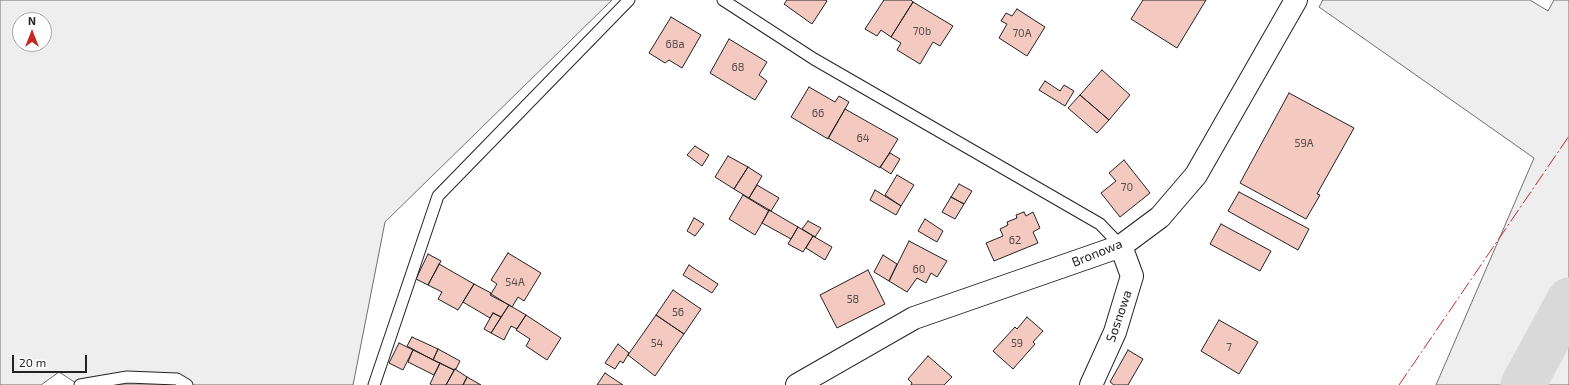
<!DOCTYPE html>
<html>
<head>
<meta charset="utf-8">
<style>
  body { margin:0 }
  #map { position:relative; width:1569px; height:385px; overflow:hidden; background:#fff; font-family:"Exo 2",sans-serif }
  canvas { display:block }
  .north { position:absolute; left:12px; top:12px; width:40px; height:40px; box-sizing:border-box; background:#fff; border:1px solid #a7a7a7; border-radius:50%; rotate:0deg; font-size:11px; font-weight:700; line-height:16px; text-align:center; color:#222 }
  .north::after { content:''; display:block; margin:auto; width:14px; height:18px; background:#c62828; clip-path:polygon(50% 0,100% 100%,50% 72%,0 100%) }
  .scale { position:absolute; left:12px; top:355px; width:75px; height:18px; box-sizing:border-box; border:2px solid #222; border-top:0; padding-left:5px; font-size:12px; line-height:14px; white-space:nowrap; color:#222; -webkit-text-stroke:3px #fff; paint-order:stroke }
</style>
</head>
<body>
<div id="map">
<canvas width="1569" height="385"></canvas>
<div class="north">N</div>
<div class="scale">20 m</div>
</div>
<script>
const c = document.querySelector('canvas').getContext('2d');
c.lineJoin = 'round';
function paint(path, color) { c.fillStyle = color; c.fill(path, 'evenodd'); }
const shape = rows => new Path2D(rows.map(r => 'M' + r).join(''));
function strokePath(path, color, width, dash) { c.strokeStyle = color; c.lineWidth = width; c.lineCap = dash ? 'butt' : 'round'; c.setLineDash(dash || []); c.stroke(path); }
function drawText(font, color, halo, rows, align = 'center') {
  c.font = font + ' "Exo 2",sans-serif'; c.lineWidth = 3; c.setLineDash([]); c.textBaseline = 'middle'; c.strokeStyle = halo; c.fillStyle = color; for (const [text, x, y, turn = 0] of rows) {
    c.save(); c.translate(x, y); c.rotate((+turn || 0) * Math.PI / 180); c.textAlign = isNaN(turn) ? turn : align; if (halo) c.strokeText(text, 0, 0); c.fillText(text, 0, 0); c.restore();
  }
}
const green = shape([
  [0,0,612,0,385,222,353,385,79,385,59,372,41,385,0,385,0,0],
  [20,20,44,20,44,44,20,44,20,20],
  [1323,0,1530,0,1548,11,1554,0,1569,0,1569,385,1436,385,1534,158,1319,7,1323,0]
]);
paint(green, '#eee');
strokePath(green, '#6f6f6f', 1);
strokePath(shape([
  [1523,385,1569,300]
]), '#d9d9d9', 45);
const building = shape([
  [787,0,825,0,827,1,812,24,784,4,787,0],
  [884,0,911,0,913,2,891,37,881,30,877,36,865,29,884,0],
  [1143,0,1206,0,1177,48,1131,19,1143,0],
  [913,2,953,26,940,46,933,42,920,64,897,50,901,43,891,37,913,2],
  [1017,9,1045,27,1027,56,999,38,1007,24,1001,21,1006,13,1012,16,1017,9],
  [671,17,701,35,682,68,669,60,665,63,649,53,671,17],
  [729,39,767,62,759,75,767,81,755,100,710,73,729,39],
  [1102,70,1130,95,1109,120,1080,95,1102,70],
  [1045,81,1060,91,1064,85,1074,91,1065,106,1039,90,1045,81],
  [809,87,835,102,839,96,849,102,828,139,791,117,809,87],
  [1289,93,1354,128,1317,194,1320,195,1306,219,1240,183,1289,93],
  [1080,95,1109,120,1097,133,1068,108,1080,95],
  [845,109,898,139,880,168,828,138,845,109],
  [695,146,709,155,702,166,687,155,695,146],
  [890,153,900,159,891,174,880,167,890,153],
  [728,156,748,167,734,189,715,177,728,156],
  [1124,160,1150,193,1120,217,1101,193,1116,181,1109,173,1124,160],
  [748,167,762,176,749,198,734,189,748,167],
  [897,175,914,185,901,206,885,195,897,175],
  [959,184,972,191,964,204,951,197,959,184],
  [757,185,779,198,771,211,749,198,757,185],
  [875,190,901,206,896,215,870,200,875,190],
  [1239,192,1309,229,1298,250,1228,211,1239,192],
  [743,195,769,211,755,235,729,219,743,195],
  [951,197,964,204,955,219,942,212,951,197],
  [769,210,798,227,791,239,762,223,769,210],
  [1024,212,1026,216,1033,212,1040,228,1033,232,1038,243,994,261,986,243,1003,236,1000,229,1008,225,1007,222,1017,218,1016,215,1024,212],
  [694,218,704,224,695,236,687,231,694,218],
  [925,219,943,231,937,242,918,231,925,219],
  [808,221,821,228,815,237,802,229,808,221],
  [1221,224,1271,251,1260,271,1210,244,1221,224],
  [798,227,813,236,803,252,788,244,798,227],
  [813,236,832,247,825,260,806,248,813,236],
  [909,241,947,261,937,277,931,273,926,283,917,278,907,292,889,281,909,241],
  [508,253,541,273,524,301,518,297,512,307,491,294,497,284,491,280,508,253],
  [428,254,441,261,428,285,416,279,428,254],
  [883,255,897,264,889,281,874,272,883,255],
  [439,264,474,284,458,310,438,299,442,292,428,285,439,264],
  [689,265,718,284,712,293,683,275,689,265],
  [868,270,885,304,837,328,820,295,868,270],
  [474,284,491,293,490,295,509,305,501,317,493,313,490,318,463,302,474,284],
  [673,290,701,309,684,334,656,315,673,290],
  [509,305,526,315,517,329,511,326,504,340,491,333,509,305],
  [493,313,501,317,491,333,484,329,493,313],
  [526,315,561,338,547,360,526,346,530,339,516,330,526,315],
  [656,315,684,334,655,376,628,355,656,315],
  [1027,317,1043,331,1033,342,1035,344,1013,369,993,351,1015,327,1017,329,1027,317],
  [1219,320,1258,342,1239,374,1201,351,1219,320],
  [412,337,438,349,433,360,407,346,412,337],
  [399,343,413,350,403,370,389,363,399,343],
  [618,344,629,353,623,363,620,361,615,369,605,363,618,344],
  [438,349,460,361,456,369,455,369,454,370,433,360,438,349],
  [413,350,440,363,434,375,408,362,413,350],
  [1128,350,1143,359,1128,385,1114,385,1110,382,1128,350],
  [928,356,952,377,944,385,911,385,912,383,908,379,928,356],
  [440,363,454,370,446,385,432,385,430,384,440,363],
  [455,369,467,377,463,385,446,385,455,369],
  [605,373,623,385,597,385,605,373],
  [467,377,481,385,463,385,467,377]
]);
paint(building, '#f3c9c0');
strokePath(building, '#222', 1);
const service = shape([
  [723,0,814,59,1100,224,1121,246],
  [80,385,127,377,177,379,187,385],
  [374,385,438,196,629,0]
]);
const minor = shape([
  [797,385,914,318,1121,246,1160,217,1196,175,1296,0],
  [1091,385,1115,332,1132,276,1121,246]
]);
strokePath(service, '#222', 13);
strokePath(minor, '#222', 24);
strokePath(service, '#fff', 11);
strokePath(minor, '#fff', 22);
strokePath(shape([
  [1399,385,1569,136]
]), '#c62828', 1, [14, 3, 2, 3]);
drawText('11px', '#564c4a', null, [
  ["70b",922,31],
  ["70A",1022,33],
  ["68a",675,44],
  ["68",738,67],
  ["66",818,113],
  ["64",863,138],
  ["59A",1304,143],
  ["70",1127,187],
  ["62",1015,240],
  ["60",919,269],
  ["54A",515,282],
  ["58",853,299],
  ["56",678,312],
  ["54",657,343],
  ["59",1017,343],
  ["7",1229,347]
]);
drawText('13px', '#222', '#fff', [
  ["Bronowa",1097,253,-22],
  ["Sosnowa",1119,316,-71]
]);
</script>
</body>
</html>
